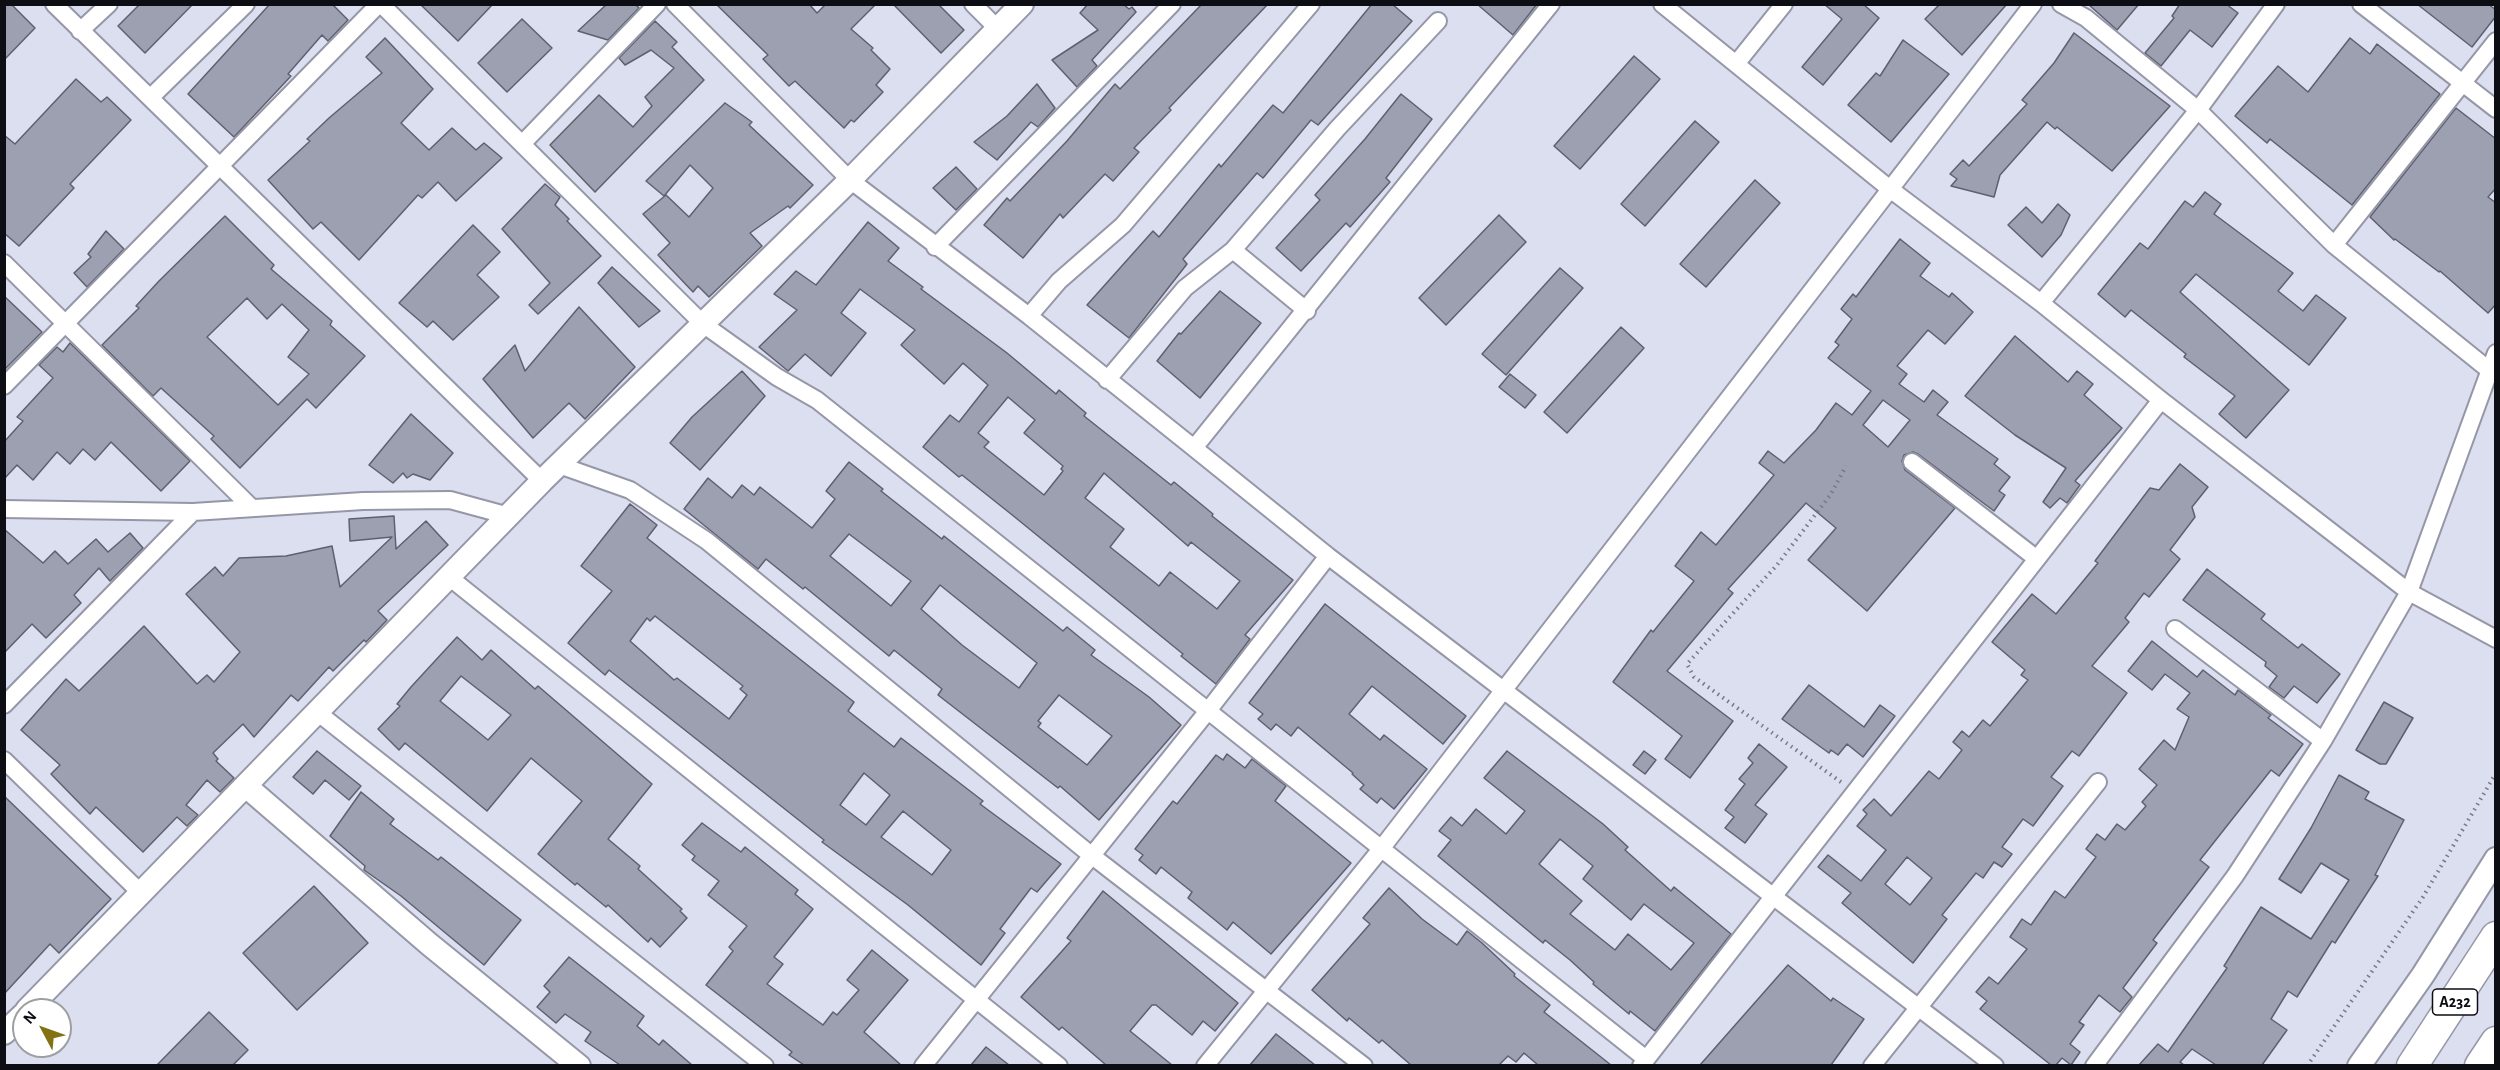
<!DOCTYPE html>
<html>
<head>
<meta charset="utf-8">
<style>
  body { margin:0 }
  #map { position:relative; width:2500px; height:1070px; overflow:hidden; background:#dcdff0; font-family:"Alegreya Sans",sans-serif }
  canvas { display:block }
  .frame { position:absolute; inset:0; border:6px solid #0d0e13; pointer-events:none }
  .north { position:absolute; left:12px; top:998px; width:60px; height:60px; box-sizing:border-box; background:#fff; border:2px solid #9e9fa1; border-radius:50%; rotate:311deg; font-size:16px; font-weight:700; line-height:24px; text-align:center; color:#0d0e13 }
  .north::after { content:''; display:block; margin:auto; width:21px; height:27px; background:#837213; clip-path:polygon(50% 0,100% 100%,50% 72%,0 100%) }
</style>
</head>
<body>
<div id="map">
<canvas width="2500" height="1070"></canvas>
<div class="frame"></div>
<div class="north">N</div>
</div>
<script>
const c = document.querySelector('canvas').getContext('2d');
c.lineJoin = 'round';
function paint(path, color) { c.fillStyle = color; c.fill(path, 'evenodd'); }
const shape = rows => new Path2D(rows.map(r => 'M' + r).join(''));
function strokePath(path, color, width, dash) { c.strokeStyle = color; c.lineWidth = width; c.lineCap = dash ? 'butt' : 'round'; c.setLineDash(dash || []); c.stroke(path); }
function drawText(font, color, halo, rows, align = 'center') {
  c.font = font + ' "Alegreya Sans",sans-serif'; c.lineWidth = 4.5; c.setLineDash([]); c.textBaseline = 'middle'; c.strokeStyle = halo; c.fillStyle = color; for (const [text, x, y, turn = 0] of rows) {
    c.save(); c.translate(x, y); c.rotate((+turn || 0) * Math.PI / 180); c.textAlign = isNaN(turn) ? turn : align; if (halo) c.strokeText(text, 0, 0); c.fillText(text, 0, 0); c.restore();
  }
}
const building = shape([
  [4,4,11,4,35,28,4,60,4,4],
  [140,4,193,4,145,53,118,26,140,4],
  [270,4,332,4,348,20,328,41,322,35,288,74,291,76,234,137,188,94,270,4],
  [420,4,493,4,458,41,420,4],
  [607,4,635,4,639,8,608,40,578,31,607,4],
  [716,4,809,4,817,13,826,4,876,4,851,29,873,48,871,50,890,69,876,85,883,92,854,122,851,120,844,128,795,81,789,86,763,59,768,55,716,4],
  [893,4,938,4,964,30,941,53,893,4],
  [1088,4,1123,4,1129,9,1132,7,1136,12,1092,60,1097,66,1077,87,1052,60,1098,30,1080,13,1088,4],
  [1202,4,1268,4,1169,108,1171,110,1134,148,1139,152,1113,181,1105,174,1063,218,1060,214,1023,258,984,225,1007,198,1010,201,1067,141,1115,84,1120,89,1202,4],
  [1372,4,1392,4,1412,21,1318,125,1311,120,1263,178,1257,173,1183,259,1187,264,1129,338,1087,305,1153,231,1159,237,1219,164,1221,167,1273,105,1283,113,1372,4],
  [1477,4,1537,4,1513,35,1477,4],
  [1824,4,1863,4,1879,18,1823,85,1802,67,1842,19,1824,4],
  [1940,4,2007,4,1962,55,1925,19,1940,4],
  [2088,4,2139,4,2117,30,2088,4],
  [2180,4,2226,4,2238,13,2212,47,2190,30,2161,66,2145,53,2174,18,2172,16,2180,4],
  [2417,4,2488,4,2496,10,2496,16,2472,47,2417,4],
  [522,19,552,48,507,92,478,63,522,19],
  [655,21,677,42,672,47,704,80,595,192,550,145,599,95,633,127,652,106,645,97,674,68,651,50,625,65,619,58,655,21],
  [2074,33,2170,106,2112,171,2057,127,2055,129,2047,122,2000,175,1994,197,1951,186,1957,179,1950,174,1963,160,1969,166,2027,104,2022,100,2054,63,2074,33],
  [385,38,433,89,401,123,429,150,452,128,476,150,484,143,502,158,456,201,438,182,422,198,418,195,359,260,321,222,313,229,268,180,310,141,307,139,329,118,382,73,366,57,385,38],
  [2350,38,2370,54,2377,44,2440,94,2352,205,2270,139,2267,143,2235,116,2278,66,2308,92,2350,38],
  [1903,40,1949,74,1891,142,1848,105,1876,73,1880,76,1903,40],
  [1634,56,1660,79,1580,169,1554,146,1634,56],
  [76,79,101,102,107,97,131,120,70,184,74,188,19,246,4,233,4,135,15,144,76,79],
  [1037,84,1055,108,1038,127,1031,122,997,160,974,142,1007,116,1037,84],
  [1401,94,1432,119,1386,178,1390,182,1350,227,1346,223,1301,271,1276,248,1320,200,1315,195,1365,139,1401,94],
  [725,103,752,122,749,125,813,185,790,208,788,206,750,233,762,246,709,297,698,286,693,292,658,255,670,243,643,214,666,195,689,217,713,188,690,165,664,196,646,181,725,103],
  [2456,108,2496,139,2496,188,2488,197,2496,203,2496,304,2488,313,2440,271,2439,272,2395,239,2394,240,2370,217,2456,108],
  [1695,121,1719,142,1645,226,1621,204,1695,121],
  [956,167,977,189,956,210,933,188,956,167],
  [1755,180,1780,203,1706,287,1680,264,1755,180],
  [545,184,560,197,555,205,569,219,567,221,601,256,538,314,529,305,550,283,502,229,545,184],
  [2205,192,2221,204,2214,214,2293,273,2278,291,2303,311,2316,295,2346,318,2309,365,2196,274,2180,292,2289,390,2246,438,2219,414,2235,396,2184,357,2186,354,2131,310,2125,317,2098,294,2140,243,2148,249,2185,201,2193,207,2205,192],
  [2058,204,2070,215,2061,235,2042,257,2008,225,2026,207,2042,223,2058,204],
  [1499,215,1526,242,1446,325,1419,298,1499,215],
  [225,216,274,265,271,269,332,321,330,325,365,356,316,408,307,399,240,468,211,439,214,436,161,388,153,396,102,345,139,308,136,306,159,281,225,216],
  [247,298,267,319,282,304,309,330,288,357,309,374,278,405,207,337,247,298],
  [868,222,899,248,888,261,923,287,921,289,1007,353,1056,394,1059,390,1086,413,1084,416,1171,485,1174,482,1213,514,1212,516,1293,580,1245,635,1250,639,1216,684,1181,656,1183,654,1011,514,962,475,959,477,923,447,950,415,959,422,988,385,963,363,944,384,901,345,915,330,860,289,841,313,866,333,831,376,805,354,788,371,759,347,797,310,774,294,796,271,816,285,868,222],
  [1008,397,1035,420,1024,433,1063,466,1061,469,1063,471,1044,495,984,447,989,442,978,433,1008,397],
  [1104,473,1188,546,1191,542,1240,581,1217,609,1170,572,1159,586,1110,547,1124,529,1085,498,1104,473],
  [473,225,500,252,477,275,499,297,453,340,433,321,427,327,399,303,473,225],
  [106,231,124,249,87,287,74,273,91,257,88,254,106,231],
  [1900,239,1930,263,1920,276,1949,297,1952,293,1973,312,1945,344,1928,330,1897,366,1907,374,1899,384,1924,402,1933,390,1948,402,1937,415,1998,459,1994,464,2010,477,1999,491,2005,495,1994,511,1918,454,1913,452,1904,455,1902,461,1905,470,1955,508,1867,611,1808,560,1836,528,1806,503,1728,589,1733,593,1667,671,1733,721,1690,778,1665,759,1682,736,1613,682,1651,630,1653,632,1694,581,1675,566,1701,532,1716,545,1774,475,1759,463,1768,451,1784,463,1816,430,1836,403,1852,415,1871,391,1828,358,1839,345,1835,342,1852,319,1841,309,1853,294,1856,297,1900,239],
  [1883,400,1910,420,1888,447,1863,425,1883,400],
  [612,267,660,311,639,327,598,283,612,267],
  [1560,268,1583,288,1506,375,1482,354,1560,268],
  [1220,291,1261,323,1200,398,1157,361,1179,333,1181,334,1220,291],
  [4,296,42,332,4,370,4,296],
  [579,307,635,367,585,419,569,403,533,438,483,379,515,345,525,371,579,307],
  [1621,327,1644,348,1567,433,1544,412,1621,327],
  [2015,336,2068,382,2077,371,2093,384,2084,395,2122,428,2075,481,2080,485,2067,503,2060,498,2050,508,2043,502,2066,468,2015,435,1965,396,2015,336],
  [70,343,190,461,161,491,111,442,95,460,83,449,70,464,57,452,33,480,17,465,4,479,4,442,23,421,17,417,53,378,39,365,57,347,63,352,70,343],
  [742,371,765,396,700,470,670,443,692,417,742,371],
  [1510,374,1536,395,1525,408,1499,387,1510,374],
  [411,414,453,453,430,480,413,474,407,478,403,473,393,483,369,465,411,414],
  [849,462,883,489,881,491,942,539,944,536,1063,631,1067,627,1095,650,1091,655,1149,697,1181,725,1099,820,1060,786,1058,788,938,695,942,689,894,650,889,656,805,587,803,589,766,559,758,569,684,509,708,478,732,498,742,485,754,495,760,487,812,528,835,499,826,491,849,462],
  [849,534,911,581,891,606,830,556,849,534],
  [940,585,1037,663,1019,688,962,645,921,609,940,585],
  [1059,695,1112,736,1087,765,1038,727,1041,723,1038,721,1059,695],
  [2180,464,2208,487,2192,507,2195,517,2170,550,2180,559,2149,597,2144,593,2125,618,2129,622,2092,666,2127,693,2079,756,2072,751,2051,777,2063,786,2033,826,2023,819,2002,847,2012,854,2002,867,1994,862,1983,878,1976,873,1942,915,1947,919,1913,963,1842,903,1851,893,1818,867,1828,855,1861,881,1886,850,1857,826,1867,814,1863,810,1874,799,1891,816,1929,771,1939,779,1962,750,1953,742,1962,731,1969,737,1983,720,1990,726,2028,680,2021,675,2025,670,1992,642,2032,594,2056,614,2098,563,2095,561,2150,488,2159,490,2180,464],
  [1907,857,1932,878,1910,905,1885,884,1907,857],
  [630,504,657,525,647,538,854,702,848,711,894,747,901,738,983,801,980,804,1061,864,1037,892,1031,888,1000,929,1005,933,981,965,908,905,822,842,824,840,609,670,605,675,568,643,612,591,581,566,630,504],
  [655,616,743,686,740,689,747,695,729,719,677,678,674,680,630,641,647,618,650,621,655,616],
  [864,773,890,795,866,825,840,805,864,773],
  [903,811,951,850,932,875,881,837,903,811],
  [394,516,396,549,426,521,448,545,378,611,387,620,366,642,364,640,333,671,329,667,298,701,291,695,254,737,243,724,213,753,218,759,216,761,234,778,220,792,207,780,186,805,198,815,187,826,177,817,143,852,96,807,90,814,51,774,60,765,21,730,66,679,79,691,144,626,197,684,207,675,214,682,240,652,186,594,215,567,223,576,239,558,286,556,332,546,340,587,392,537,350,541,349,519,394,516],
  [4,529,43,563,55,551,68,564,96,539,108,552,130,533,143,548,110,581,99,568,74,595,81,603,46,638,32,624,4,653,4,529],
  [2207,569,2265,614,2261,619,2298,648,2302,644,2340,674,2317,703,2294,686,2284,698,2269,687,2277,676,2265,666,2266,662,2183,600,2207,569],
  [1325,604,1466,716,1443,744,1372,686,1349,714,1380,740,1384,735,1427,769,1394,809,1381,798,1377,803,1360,789,1364,785,1352,774,1353,773,1298,727,1291,736,1276,724,1271,730,1258,719,1263,714,1249,703,1325,604],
  [457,637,482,660,491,650,535,689,538,686,652,784,608,839,640,866,638,869,682,909,680,911,687,918,660,947,651,938,648,942,608,905,606,907,577,883,575,885,538,854,582,801,531,758,487,811,405,743,399,750,378,729,400,706,397,704,411,687,457,637],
  [461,676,511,715,488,740,440,701,461,676],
  [2152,641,2197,677,2203,670,2235,695,2238,690,2271,715,2268,718,2303,744,2279,776,2271,770,2200,860,2209,867,2153,940,2157,943,2123,988,2132,997,2120,1012,2099,995,2079,1022,2084,1025,2070,1044,2080,1052,2071,1065,2062,1058,2056,1065,2051,1065,1980,1009,1987,1001,1976,992,1989,977,1998,984,2027,949,2010,937,2022,919,2031,925,2055,891,2065,898,2096,857,2086,849,2097,834,2105,840,2117,824,2125,830,2146,806,2142,802,2157,785,2139,769,2164,740,2175,750,2189,717,2177,709,2190,693,2165,674,2152,690,2128,671,2152,641],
  [1809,685,1864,727,1880,705,1895,716,1863,757,1847,744,1838,755,1831,750,1829,753,1782,719,1809,685],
  [2384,702,2413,718,2386,764,2380,764,2356,750,2384,702],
  [1759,744,1787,767,1755,805,1767,814,1745,843,1725,828,1734,817,1725,810,1745,784,1739,779,1753,763,1748,758,1759,744],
  [317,751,361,786,349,800,325,780,313,794,293,777,317,751],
  [1507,751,1603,824,1628,847,1625,850,1671,891,1674,887,1731,934,1655,1031,1630,1011,1629,1014,1593,984,1594,982,1570,960,1545,940,1543,943,1438,856,1451,840,1439,831,1451,817,1462,826,1476,809,1506,834,1525,811,1484,778,1507,751],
  [1560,839,1593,866,1583,879,1631,920,1644,904,1694,943,1671,970,1628,934,1615,950,1570,914,1582,901,1539,864,1560,839],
  [1644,751,1656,760,1645,774,1633,765,1644,751],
  [1227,754,1245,768,1252,759,1286,786,1275,801,1351,863,1271,954,1233,922,1227,930,1215,920,1188,898,1192,892,1161,867,1156,874,1139,860,1143,855,1135,849,1173,801,1177,804,1216,755,1223,760,1227,754],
  [2339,775,2369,792,2365,799,2404,820,2375,875,2378,876,2335,943,2332,941,2297,997,2288,991,2271,1019,2287,1030,2262,1065,2216,1065,2192,1049,2180,1062,2184,1065,2139,1065,2158,1044,2168,1052,2227,968,2224,966,2261,907,2311,939,2349,880,2321,863,2301,893,2279,879,2311,828,2339,775],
  [361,792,394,819,390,824,438,860,441,857,521,920,484,965,401,896,364,870,365,866,330,836,361,792],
  [4,796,111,899,59,953,50,944,4,994,4,796],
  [702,823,741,852,745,847,798,890,795,894,813,909,774,957,783,964,767,984,823,1025,833,1012,837,1015,859,990,847,980,872,950,908,980,864,1032,901,1065,804,1065,789,1055,792,1052,706,985,733,951,729,947,747,926,708,895,719,881,692,860,695,856,682,845,702,823],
  [314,886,368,943,297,1010,243,953,314,886],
  [1389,888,1422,919,1457,945,1467,931,1482,943,1515,974,1514,976,1550,1005,1544,1012,1611,1065,1538,1065,1524,1053,1516,1062,1508,1056,1499,1065,1411,1065,1382,1040,1379,1043,1349,1018,1347,1021,1312,990,1370,924,1363,918,1389,888],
  [1103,891,1238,1003,1215,1031,1203,1021,1192,1035,1156,1005,1152,1005,1130,1031,1172,1065,1106,1065,1062,1027,1059,1030,1021,997,1071,941,1067,938,1103,891],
  [569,957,644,1016,637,1026,659,1045,663,1040,692,1065,620,1065,585,1041,591,1032,565,1014,556,1023,537,1007,550,992,544,986,569,957],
  [1788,965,1831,1001,1833,998,1864,1019,1831,1065,1700,1065,1788,965],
  [209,1012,248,1050,233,1065,157,1065,209,1012],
  [1276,1034,1315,1065,1250,1065,1276,1034],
  [986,1047,1009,1065,971,1065,986,1047]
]);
paint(building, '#9da0b0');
strokePath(building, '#5e606f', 1.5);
const street = shape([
  [54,4,542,481],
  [381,4,703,324,777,377,817,400,1646,1059],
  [675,4,850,180,1029,316,1194,448,1551,4],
  [973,4,998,29],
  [1662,4,1890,189,2041,303,2161,400,2409,592,2496,639],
  [2061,4,2086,18,2198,110,2334,245,2489,370],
  [2361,4,2496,109],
  [80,31,109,4],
  [1736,64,1784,4],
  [150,98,246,4],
  [522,144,657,4],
  [2334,245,2496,41],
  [935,247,1172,4],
  [1233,250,1337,129,1438,21],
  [4,263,251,507],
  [2041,303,2198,110,2276,4],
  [1029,316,1059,281,1123,225,1311,4],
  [1107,380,1185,288,1233,250,1307,311],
  [4,386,379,4],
  [1194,448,1328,556,1995,1066],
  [1912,462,2037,559],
  [559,465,630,490,707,541,1091,855,1364,1066],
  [4,509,193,512,363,501,450,500,509,516],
  [449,577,1059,1066],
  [2175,629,2323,741],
  [4,705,193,512],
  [317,712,765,1066],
  [4,760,142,894],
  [923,1066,1207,712,1328,556],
  [1205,1066,1381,849,2033,4],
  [1641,1066,2161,400],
  [1872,1066,2098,782],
  [2094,1066,2235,876,2323,741,2409,592,2496,353]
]);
const secondary = shape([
  [247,787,429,944,579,1066],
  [27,1010,542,481,850,180,1022,4],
  [4,1033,24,1014],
  [2359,1066,2423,975,2496,859]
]);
const highway = shape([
  [2412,1066,2496,937],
  [2480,1066,2496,1042]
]);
strokePath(street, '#9597a7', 20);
strokePath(secondary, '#9597a7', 26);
strokePath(highway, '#9597a7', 33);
strokePath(shape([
  [1841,782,1694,677,1687,664,1777,565,1831,494,1846,466],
  [2307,1066,2423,897,2496,773]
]), '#787a85', 4, [1.5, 4.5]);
strokePath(street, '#fff', 16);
strokePath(secondary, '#fff', 22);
strokePath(highway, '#fff', 30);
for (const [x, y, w] of [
  [2455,1002,45]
]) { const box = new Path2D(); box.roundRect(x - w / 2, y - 13, w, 26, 4.5); c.fillStyle = '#fff'; c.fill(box); strokePath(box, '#0d0e13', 1.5); }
drawText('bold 16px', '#0d0e13', null, [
  ["A232",2455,1002]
]);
</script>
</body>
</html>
